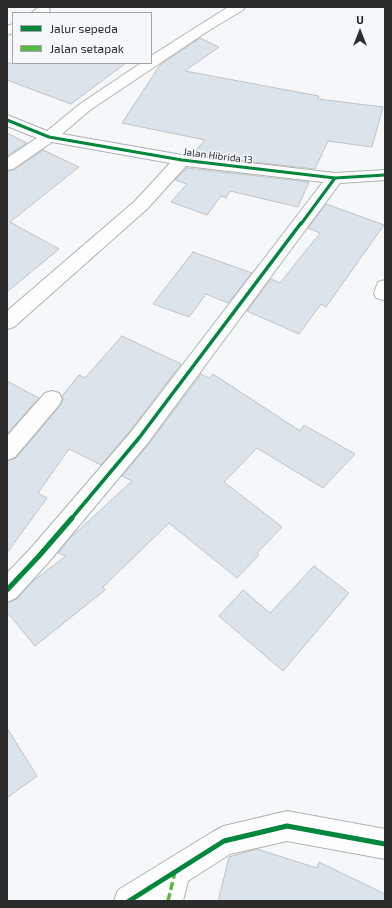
<!DOCTYPE html>
<html>
<head>
<meta charset="utf-8">
<style>
  body { margin:0 }
  #map { position:relative; width:392px; height:908px; overflow:hidden; background:#f5f8fa; font-family:"Exo 2",sans-serif }
  canvas { display:block }
  .frame { position:absolute; inset:0; border:8px solid #2b2c2d; pointer-events:none }
  .legend { position:absolute; left:12px; top:12px; width:140px; height:52px; box-sizing:border-box; background:#f4f8fb; border:1px solid #a4a6a9; margin:0; padding:5px 7px; list-style:none; font-size:12px; color:#2b2c2d }
  .legend li { display:flex; align-items:center; gap:8px; height:20px }
  .legend b { width:20px; border:1px solid #a4a6a9 }
  .north { position:absolute; left:340px; top:12px; width:40px; height:40px; -webkit-text-stroke:3px #f4f8fb; paint-order:stroke; rotate:0deg; font-size:11px; font-weight:700; line-height:16px; text-align:center; color:#2b2c2d }
  .north::after { content:''; display:block; margin:auto; width:14px; height:18px; background:#2b2c2d; clip-path:polygon(50% 0,100% 100%,50% 72%,0 100%) }
</style>
</head>
<body>
<div id="map">
<canvas width="392" height="908"></canvas>
<div class="frame"></div>
<ul class="legend">
<li><b style="height:5px;background:#00873e"></b>Jalur sepeda</li>
<li><b style="height:5px;background:#58b947"></b>Jalan setapak</li>
</ul>
<div class="north">U</div>
</div>
<script>
const c = document.querySelector('canvas').getContext('2d');
c.lineJoin = 'round';
function paint(path, color) { c.fillStyle = color; c.fill(path, 'evenodd'); }
const shape = rows => new Path2D(rows.map(r => 'M' + r).join(''));
function strokePath(path, color, width, dash) { c.strokeStyle = color; c.lineWidth = width; c.lineCap = dash ? 'butt' : 'round'; c.setLineDash(dash || []); c.stroke(path); }
function drawText(font, color, halo, rows, align = 'center') {
  c.font = font + ' "Exo 2",sans-serif'; c.lineWidth = 3; c.setLineDash([]); c.textBaseline = 'middle'; c.strokeStyle = halo; c.fillStyle = color; for (const [text, x, y, turn = 0] of rows) {
    c.save(); c.translate(x, y); c.rotate((+turn || 0) * Math.PI / 180); c.textAlign = isNaN(turn) ? turn : align; if (halo) c.strokeText(text, 0, 0); c.fillText(text, 0, 0); c.restore();
  }
}
const building = shape([
  [200,38,219,47,185,71,319,96,318,99,383,107,372,147,328,141,315,169,192,155,205,140,122,123,160,65,200,38],
  [7,63,126,63,71,104,7,80,7,63],
  [7,133,27,143,7,156,7,133],
  [43,150,79,167,10,222,59,249,7,292,7,171,14,170,43,150],
  [187,168,309,182,298,207,230,191,226,198,221,196,207,215,171,202,187,184,175,180,187,168],
  [326,204,384,225,326,307,321,304,299,334,247,311,271,279,280,283,320,233,308,228,326,204],
  [193,252,252,273,228,303,206,294,189,317,153,304,193,252],
  [122,336,181,364,130,431,101,465,69,449,38,493,47,498,7,553,7,461,16,458,60,406,63,400,62,396,79,375,85,378,122,336],
  [201,374,209,378,213,374,300,431,304,425,355,454,323,488,257,448,224,482,282,527,257,553,259,555,237,578,169,523,103,587,105,590,35,646,7,612,7,603,17,599,33,581,66,556,58,553,69,539,132,481,122,476,148,445,201,374],
  [7,381,39,398,7,434,7,381],
  [314,566,349,593,283,671,219,616,243,590,270,613,314,566],
  [7,728,37,776,7,798,7,728],
  [257,849,317,868,319,862,385,894,385,901,218,901,229,857,257,849]
]);
paint(building, '#dbe4eb');
strokePath(building, '#c0c2c3', 1);
const minor = shape([
  [39,7,48,7,50,10,48,13,31,13,39,7],
  [228,7,245,7,243,10,208,31,90,110,62,134,182,155,335,173,385,170,385,180,340,183,147,444,47,564,16,598,7,602,7,573,31,548,131,432,323,182,186,166,147,209,14,327,7,329,7,311,135,201,170,163,52,142,13,169,7,170,7,158,37,138,7,126,7,115,47,131,80,104,141,63,151,63,151,56,228,7],
  [13,24,13,33,7,35,7,26,13,24],
  [385,280,385,299,383,300,376,298,374,293,378,282,385,280],
  [52,391,59,393,62,399,59,405,15,457,7,460,7,436,45,393,52,391],
  [287,811,385,829,385,859,287,841,230,854,188,881,183,901,114,901,118,890,214,831,224,826,287,811]
]);
strokePath(minor, '#b0b2b2', 2);
paint(minor, '#fefefe');
strokePath(shape([
  [168,901,175,872]
]), '#58b947', 3.5, [8, 3.5]);
strokePath(shape([
  [7,120,49,137,182,160,335,178,385,175],
  [301,224,335,178]
]), '#00873e', 3);
strokePath(shape([
  [71,519,139,438,301,223]
]), '#00873e', 3.5);
strokePath(shape([
  [7,590,39,556,72,518],
  [129,901,224,841,287,826,385,844]
]), '#00873e', 5);
drawText('10px', '#2b2c2d', '#f4f8fb', [
  ["Jalan Hibrida 13",218,156,7]
]);
</script>
</body>
</html>
